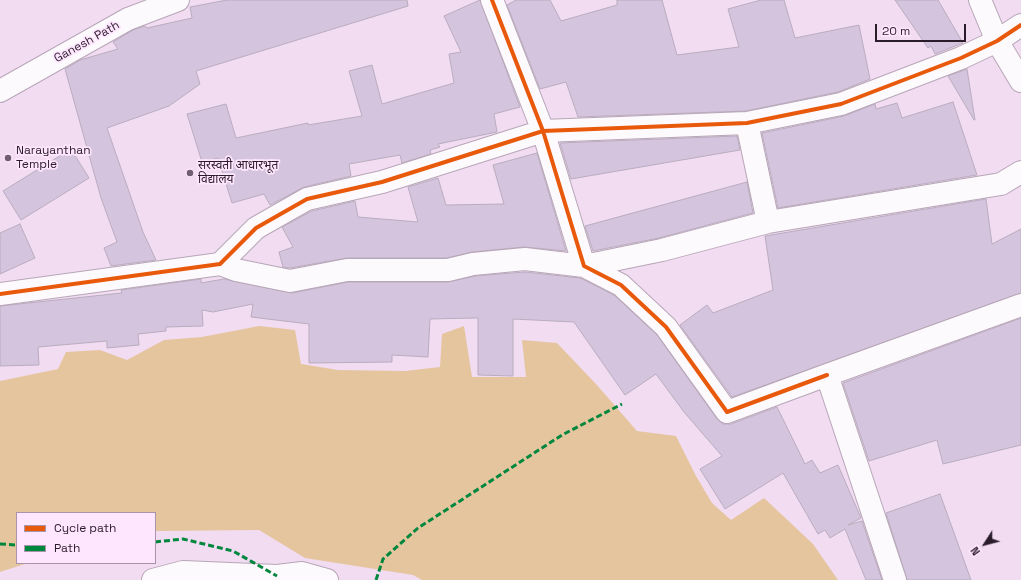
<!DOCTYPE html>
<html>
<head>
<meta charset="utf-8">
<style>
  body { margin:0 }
  #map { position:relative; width:1021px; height:580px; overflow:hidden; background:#f2dcf2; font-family:"Space Grotesk",sans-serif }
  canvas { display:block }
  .legend { position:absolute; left:16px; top:512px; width:140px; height:52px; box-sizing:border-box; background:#fee6fe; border:1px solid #a995aa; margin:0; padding:5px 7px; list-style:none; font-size:12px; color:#2a1c2b }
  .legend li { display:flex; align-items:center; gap:8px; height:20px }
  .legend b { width:20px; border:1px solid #a995aa }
  .north { position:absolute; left:965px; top:524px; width:40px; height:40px; -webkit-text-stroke:3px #fee6fe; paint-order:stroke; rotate:234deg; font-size:11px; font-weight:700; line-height:16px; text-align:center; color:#2a1c2b }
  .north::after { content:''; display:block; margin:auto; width:14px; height:18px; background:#2a1c2b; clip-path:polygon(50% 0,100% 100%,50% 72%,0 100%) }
  .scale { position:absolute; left:875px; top:24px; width:91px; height:18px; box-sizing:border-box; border:2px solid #2a1c2b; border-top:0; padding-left:5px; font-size:12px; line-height:14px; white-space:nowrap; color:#2a1c2b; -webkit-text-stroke:3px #fee6fe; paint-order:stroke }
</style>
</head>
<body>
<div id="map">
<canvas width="1021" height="580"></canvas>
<ul class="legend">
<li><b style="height:5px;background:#e8590c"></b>Cycle path</li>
<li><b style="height:5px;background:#00873e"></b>Path</li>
</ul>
<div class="north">N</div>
<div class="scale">20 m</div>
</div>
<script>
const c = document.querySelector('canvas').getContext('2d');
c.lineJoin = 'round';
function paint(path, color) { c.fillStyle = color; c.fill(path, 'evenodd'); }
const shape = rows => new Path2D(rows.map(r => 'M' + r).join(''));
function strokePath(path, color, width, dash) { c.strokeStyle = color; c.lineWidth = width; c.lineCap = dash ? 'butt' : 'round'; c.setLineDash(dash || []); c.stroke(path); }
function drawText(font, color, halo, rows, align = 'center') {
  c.font = font + ' "Space Grotesk","Noto Sans Devanagari",sans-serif'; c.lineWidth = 3.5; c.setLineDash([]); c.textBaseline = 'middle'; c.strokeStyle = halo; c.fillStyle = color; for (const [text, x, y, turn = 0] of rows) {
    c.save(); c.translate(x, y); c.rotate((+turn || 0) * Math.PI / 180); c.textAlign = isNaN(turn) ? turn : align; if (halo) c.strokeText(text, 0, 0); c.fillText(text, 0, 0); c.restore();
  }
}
paint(shape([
  [259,326,295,330,301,364,338,370,405,371,440,367,442,334,464,326,472,377,526,377,522,340,557,343,596,384,637,431,676,436,696,476,712,503,731,520,764,498,813,544,838,580,422,580,413,575,305,558,259,530,155,531,155,513,17,513,17,563,28,563,0,572,0,381,58,369,66,352,100,350,127,360,164,340,202,337]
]), '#e5c59e');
const building = shape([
  [227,0,407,0,408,6,196,71,200,84,169,106,107,128,143,232,156,260,111,266,104,248,117,242,101,198,65,69,80,60,118,49,113,42,133,30,145,26,147,28,192,18,190,7,227,0],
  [480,0,520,107,494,114,497,132,438,144,440,147,430,150,431,154,402,163,400,155,349,164,351,176,304,187,270,205,264,194,232,203,218,158,202,162,187,114,226,104,236,138,308,123,308,125,362,116,349,71,372,65,382,104,454,83,449,54,461,52,444,16,480,0],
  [516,0,550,0,561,21,617,5,617,0,662,0,677,55,739,47,728,9,761,0,784,0,795,38,859,25,870,79,838,92,746,111,578,117,566,82,540,89,507,5,516,0],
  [895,0,938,0,963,43,935,54,931,46,928,48,895,0],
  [967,69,975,120,974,120,948,76,967,69],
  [953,102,977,175,778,208,762,133,844,116,875,104,876,109,897,103,902,118,953,102],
  [737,136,740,150,571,179,560,143,737,136],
  [71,149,89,178,21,220,3,191,71,149],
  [537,153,566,251,524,247,472,252,447,258,347,258,290,268,283,267,279,252,293,247,282,227,312,211,355,201,358,217,418,222,408,187,438,178,446,205,504,204,493,165,537,153],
  [747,182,753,213,659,238,593,251,585,226,747,182],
  [986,199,992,244,1021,229,1021,293,732,397,680,325,707,305,713,313,773,290,765,236,986,199],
  [20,224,35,258,0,274,0,233,20,224],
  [525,272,580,278,614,295,657,335,717,419,723,424,731,424,777,407,805,464,812,460,820,473,838,465,861,518,848,525,862,521,882,580,866,580,845,529,830,538,825,530,818,534,783,473,725,509,700,469,722,456,684,412,656,374,625,395,574,322,513,319,513,376,478,375,478,318,475,318,430,319,428,357,392,355,392,362,309,363,309,324,251,317,253,304,213,312,202,310,203,326,166,327,166,331,138,334,139,345,107,348,107,341,38,347,39,365,0,366,0,306,122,293,121,290,201,279,201,283,224,279,292,293,348,282,448,282,475,276,525,272],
  [1021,318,1021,445,943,464,937,440,869,461,843,383,1021,318],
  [940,494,971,580,907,580,886,513,940,494]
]);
paint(building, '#d4c4dd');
strokePath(building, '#b9acbe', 1);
const minor = shape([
  [492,0,543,131,747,123,841,104,961,58,997,41,1021,25],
  [980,0,997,41,1021,81],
  [0,91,128,19,178,0],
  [747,123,768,222],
  [220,264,236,270,290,281,347,270,448,270,473,264,525,259,584,266,662,250,768,222,1001,184,1021,172],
  [0,294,220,264,256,228,307,199,382,182,543,131,584,266,621,285,666,327,727,412,827,375],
  [153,580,183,572,277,576,302,573,327,580],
  [895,580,827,375,1021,305]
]);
strokePath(minor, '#b7a6b7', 24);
strokePath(minor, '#fdfafd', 22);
strokePath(shape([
  [155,542,183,539,233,551,277,576],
  [0,544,17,545],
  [376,580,383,559,418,528,562,435,622,404]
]), '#00873e', 3, [6, 3]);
strokePath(shape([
  [492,0,543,131,747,123,841,104,961,58,997,41,1021,25],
  [0,294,220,264,256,228,307,199,382,182,543,131,584,266,621,285,666,327,727,412,827,375]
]), '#e8590c', 4);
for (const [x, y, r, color] of [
  [8,158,4,"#705f71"],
  [190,173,4,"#705f71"]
]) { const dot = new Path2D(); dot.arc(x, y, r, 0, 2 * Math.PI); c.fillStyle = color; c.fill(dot); strokePath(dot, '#fee6fe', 1.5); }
drawText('12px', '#2a1c2b', '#fee6fe', [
  ["Ganesh Path",87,42,-29]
]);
drawText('12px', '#2a1c2b', '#fee6fe', [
  ["Narayanthan",16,151],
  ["Temple",16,165],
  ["सरस्वती आधारभूत",198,166],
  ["विद्यालय",198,180]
], 'left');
</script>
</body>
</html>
